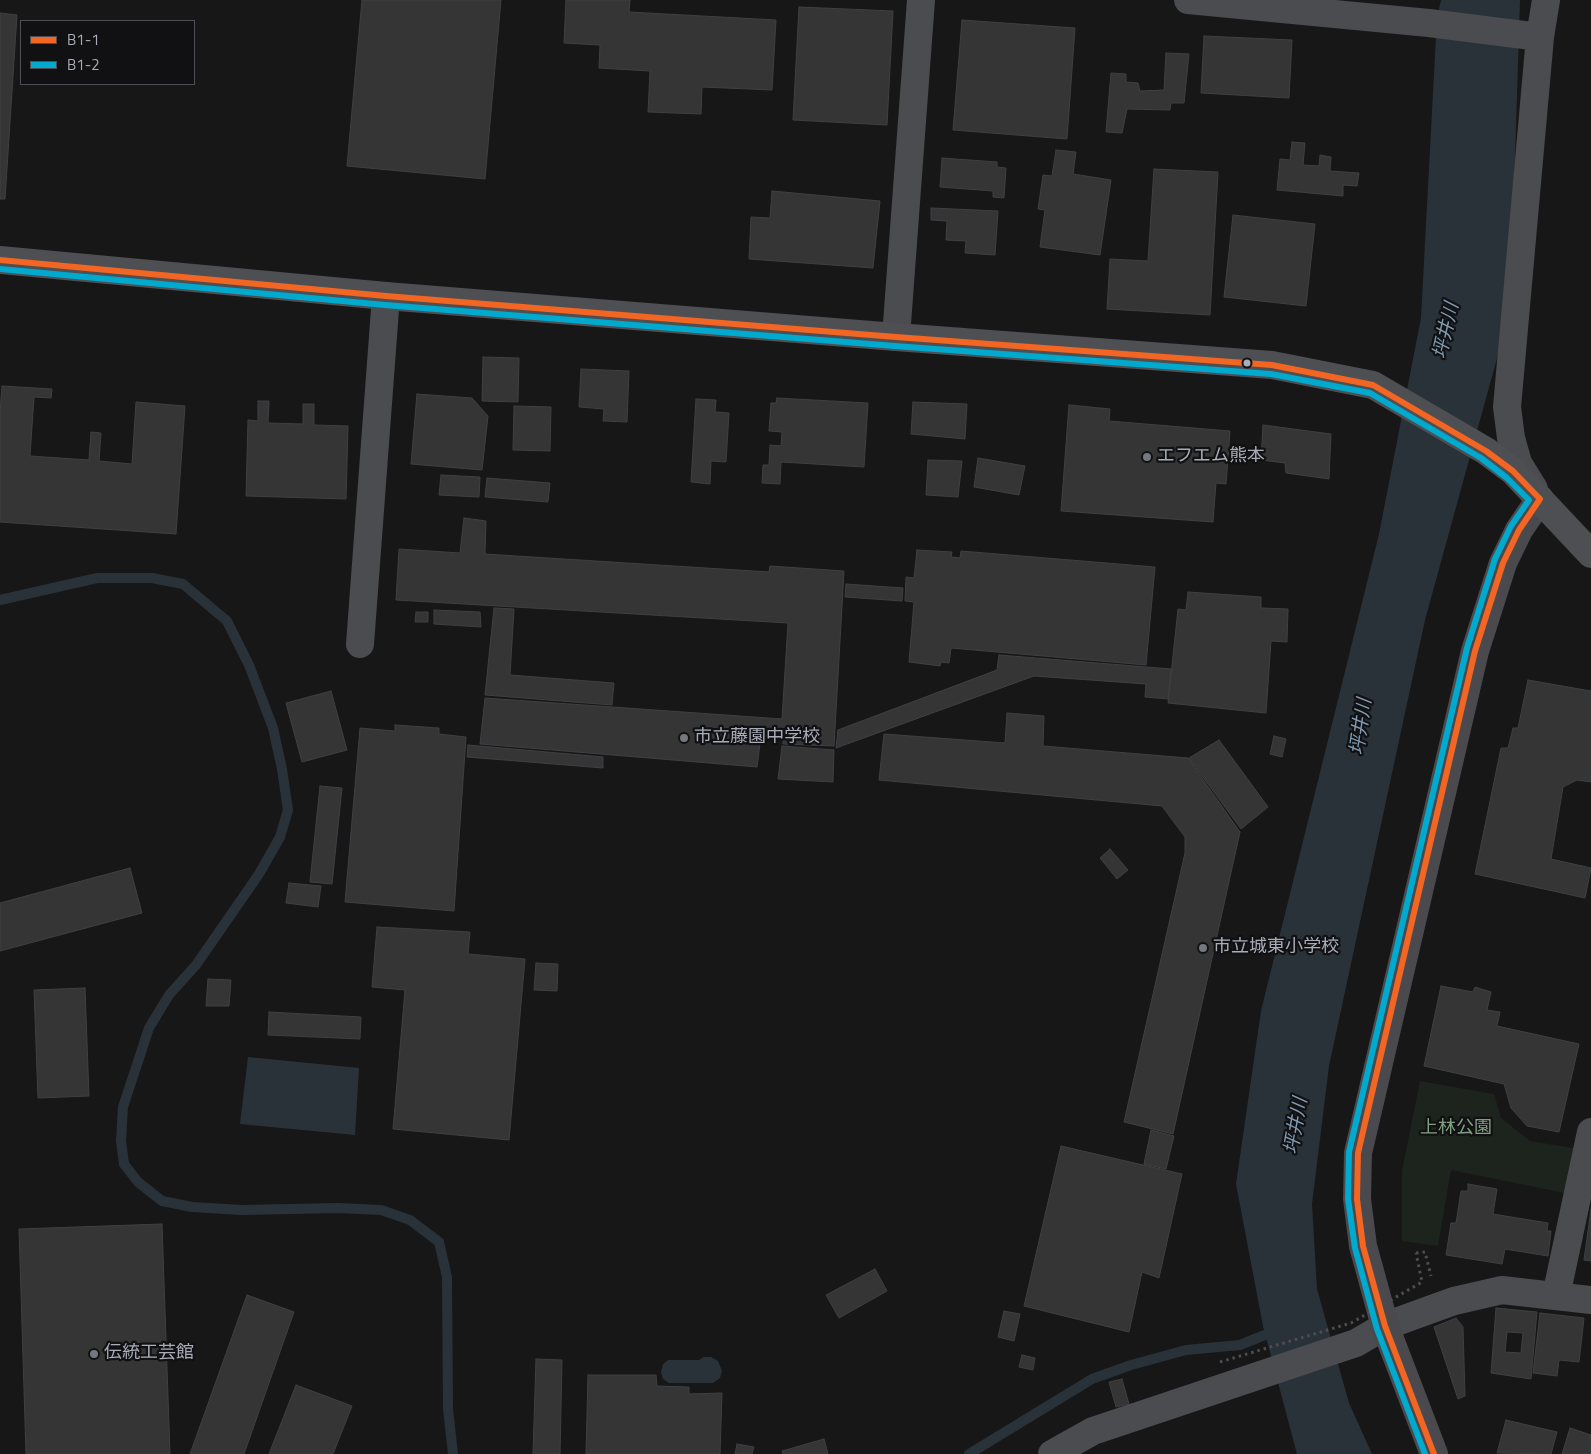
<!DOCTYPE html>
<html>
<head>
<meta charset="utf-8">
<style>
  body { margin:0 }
  #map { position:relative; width:1591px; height:1454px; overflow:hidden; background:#171717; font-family:"Titillium Web",sans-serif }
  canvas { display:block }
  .legend { position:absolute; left:20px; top:20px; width:175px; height:65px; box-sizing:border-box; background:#111113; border:1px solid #4d4f55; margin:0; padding:6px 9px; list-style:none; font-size:15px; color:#a8adb8 }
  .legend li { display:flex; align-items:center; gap:10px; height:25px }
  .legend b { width:25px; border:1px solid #4d4f55 }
</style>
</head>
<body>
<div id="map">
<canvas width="1591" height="1454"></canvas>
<ul class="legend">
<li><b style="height:6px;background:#f26522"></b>B1-1</li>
<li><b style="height:6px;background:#00a9ce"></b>B1-2</li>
</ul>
</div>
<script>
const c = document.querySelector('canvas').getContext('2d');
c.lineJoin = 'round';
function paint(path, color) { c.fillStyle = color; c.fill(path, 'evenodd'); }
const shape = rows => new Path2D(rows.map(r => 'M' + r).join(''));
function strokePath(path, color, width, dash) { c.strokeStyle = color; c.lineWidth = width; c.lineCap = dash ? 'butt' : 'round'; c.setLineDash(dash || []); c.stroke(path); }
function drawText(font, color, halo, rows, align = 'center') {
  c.font = font + ' "Titillium Web","Noto Sans JP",sans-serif'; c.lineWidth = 4.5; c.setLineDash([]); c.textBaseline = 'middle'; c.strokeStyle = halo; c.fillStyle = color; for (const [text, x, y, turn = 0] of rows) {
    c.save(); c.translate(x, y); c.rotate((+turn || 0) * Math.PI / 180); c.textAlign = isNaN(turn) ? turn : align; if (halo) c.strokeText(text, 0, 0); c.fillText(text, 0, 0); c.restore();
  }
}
paint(shape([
  [1420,1081,1494,1094,1501,1118,1530,1141,1573,1148,1565,1193,1451,1170,1438,1246,1402,1241,1402,1171]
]), '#1d241e');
paint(shape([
  [1441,0,1520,0,1514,190,1499,351,1425,620,1329,1066,1312,1204,1317,1289,1349,1403,1372,1454,1297,1454,1263,1326,1236,1184,1261,1011,1379,534,1421,318,1437,18],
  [248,1057,359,1068,355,1135,240,1124],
  [704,1357,711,1357,718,1361,722,1371,720,1378,713,1383,669,1383,663,1379,661,1372,663,1364,668,1360,699,1360]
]), '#2a3239');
strokePath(shape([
  [0,600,97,578,152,578,183,584,227,621,249,665,273,728,282,769,288,810,280,837,259,874,196,965,169,995,149,1028,123,1107,121,1141,124,1164,138,1182,162,1201,192,1207,242,1210,338,1208,381,1210,410,1220,439,1242,447,1277,448,1409,453,1454],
  [969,1454,1092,1379,1131,1365,1186,1350,1240,1345,1277,1330]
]), '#2a3239', 10);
const building = shape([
  [362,0,501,0,485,179,347,166,362,0],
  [566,0,630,0,629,12,776,20,772,90,702,87,701,114,648,112,650,71,599,68,600,45,564,43,566,0],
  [799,7,893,11,887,125,793,120,799,7],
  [0,13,17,15,5,199,0,199,0,13],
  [962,20,1075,28,1067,139,953,130,962,20],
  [1204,36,1292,40,1289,98,1201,93,1204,36],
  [1166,53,1189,54,1184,103,1171,103,1170,110,1127,109,1122,133,1106,132,1111,73,1126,74,1126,82,1138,83,1140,91,1164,90,1166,53],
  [1292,142,1305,143,1303,165,1319,166,1320,155,1331,157,1330,171,1359,173,1357,186,1343,185,1343,196,1277,190,1280,159,1290,160,1292,142],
  [1056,150,1076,152,1073,174,1111,180,1100,255,1040,247,1045,210,1038,209,1043,175,1052,176,1056,150],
  [942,158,997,162,997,167,1006,168,1004,198,993,197,993,191,940,187,942,158],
  [1154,169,1218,172,1210,315,1107,309,1110,259,1148,261,1154,169],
  [772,191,880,201,873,268,749,259,751,217,770,218,772,191],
  [931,208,998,211,995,255,965,253,966,241,946,240,947,221,931,220,931,208],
  [1233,215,1315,224,1306,306,1224,297,1233,215],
  [483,357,519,358,518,402,482,401,483,357],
  [581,369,629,371,627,422,603,421,604,409,579,407,581,369],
  [2,386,52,389,51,398,34,397,30,456,89,460,91,432,101,433,99,461,132,464,136,402,185,406,176,534,0,522,0,412,2,386],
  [417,394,472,398,488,416,482,470,411,464,417,394],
  [777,398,868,403,864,467,781,462,780,484,762,483,763,465,769,465,770,445,781,446,782,432,769,431,771,403,776,403,777,398],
  [696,399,716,400,715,412,729,413,726,462,711,461,710,484,691,482,696,399],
  [258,401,269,401,268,423,303,424,303,404,314,404,314,425,348,426,346,499,246,496,248,420,258,421,258,401],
  [913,402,967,404,965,439,911,434,913,402],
  [1069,405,1110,409,1109,421,1230,431,1226,484,1216,483,1213,522,1061,511,1069,405],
  [514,406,551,407,550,451,513,450,514,406],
  [1263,425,1331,434,1329,479,1286,473,1285,463,1261,460,1263,425],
  [978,458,1025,466,1019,495,974,487,978,458],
  [928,460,962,461,958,497,926,495,928,460],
  [441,475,480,477,479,497,439,495,441,475],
  [487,478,550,483,548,502,485,497,487,478],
  [464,518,486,521,485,554,769,572,770,566,844,571,834,746,783,744,783,738,761,736,757,767,480,744,485,698,782,719,788,623,396,600,399,549,460,553,464,518],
  [917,550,952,552,951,557,960,558,961,551,1155,567,1146,665,951,648,949,663,941,662,940,666,909,662,914,602,905,601,906,577,914,578,917,550],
  [846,584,903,588,902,601,845,597,846,584],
  [1188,592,1261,597,1261,608,1288,609,1287,642,1271,641,1266,713,1168,703,1178,609,1186,610,1188,592],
  [494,608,514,609,510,675,614,683,612,705,485,695,494,608],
  [434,610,480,612,481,627,434,624,434,610],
  [416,612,428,612,428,622,415,622,416,612],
  [999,655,1171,669,1168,699,1145,697,1146,684,1034,676,836,748,838,730,997,670,999,655],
  [1528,680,1591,691,1591,782,1577,780,1563,787,1551,859,1591,868,1585,898,1475,874,1501,748,1508,748,1513,728,1518,728,1528,680],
  [331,691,347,750,302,762,286,703,331,691],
  [1007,713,1044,716,1043,746,1188,758,1240,832,1173,1134,1124,1122,1185,853,1185,837,1162,806,879,780,884,734,1005,743,1007,713],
  [395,725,439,728,439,734,466,737,454,911,345,902,360,728,395,731,395,725],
  [1274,736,1286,739,1282,757,1270,754,1274,736],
  [1219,740,1268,807,1241,829,1189,758,1219,740],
  [468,745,603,757,603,768,467,757,468,745],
  [782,746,834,750,833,782,778,779,782,746],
  [320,786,342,788,332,884,310,882,320,786],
  [1110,849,1128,870,1117,879,1100,858,1110,849],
  [130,868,142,913,0,951,0,903,130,868],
  [289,883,321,886,318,907,286,903,289,883],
  [377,927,470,932,468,954,525,959,509,1140,393,1129,405,990,372,987,377,927],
  [536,963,558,964,557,991,534,990,536,963],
  [208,979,231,980,229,1006,206,1006,208,979],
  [1441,986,1473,992,1475,987,1491,992,1487,1010,1500,1012,1497,1026,1579,1044,1559,1132,1527,1126,1511,1108,1504,1084,1424,1066,1441,986],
  [85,988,89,1096,38,1098,34,990,85,988],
  [269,1012,361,1017,360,1039,268,1035,269,1012],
  [1151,1130,1174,1136,1166,1169,1144,1164,1151,1130],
  [1061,1146,1182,1174,1159,1278,1142,1272,1129,1332,1024,1306,1061,1146],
  [1468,1184,1497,1189,1493,1214,1548,1223,1547,1231,1551,1231,1548,1256,1505,1249,1502,1264,1446,1255,1451,1223,1456,1223,1461,1191,1468,1191,1468,1184],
  [1591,1209,1591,1261,1584,1260,1591,1209],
  [162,1224,170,1454,26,1454,19,1229,162,1224],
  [875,1269,887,1291,839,1318,826,1295,875,1269],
  [247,1295,294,1312,244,1454,190,1454,247,1295],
  [1496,1308,1537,1312,1531,1379,1491,1373,1496,1308],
  [1507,1332,1523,1333,1521,1353,1505,1352,1507,1332],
  [1004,1311,1020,1314,1014,1341,998,1337,1004,1311],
  [1540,1313,1584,1318,1579,1362,1559,1360,1557,1376,1533,1373,1540,1313],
  [1456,1318,1463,1327,1465,1396,1458,1399,1434,1327,1456,1318],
  [1022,1355,1035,1358,1033,1370,1019,1367,1022,1355],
  [536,1359,562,1360,560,1454,533,1454,536,1359],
  [588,1375,656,1375,657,1386,689,1387,689,1394,722,1393,720,1454,586,1454,588,1375],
  [1122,1379,1129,1404,1116,1407,1109,1382,1122,1379],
  [296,1385,352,1406,333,1454,269,1454,296,1385],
  [1506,1420,1557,1432,1551,1454,1497,1453,1506,1420],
  [1570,1428,1591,1435,1591,1454,1562,1454,1570,1428],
  [824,1439,828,1454,783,1454,782,1451,824,1439],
  [737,1444,754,1447,752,1454,735,1454,737,1444]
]);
paint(building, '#353536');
strokePath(building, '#3f4043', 1);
strokePath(shape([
  [1416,1253,1425,1252,1431,1276]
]), '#4d4e52', 3, [2.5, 4]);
strokePath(shape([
  [1188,0,1429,23,1540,37],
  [896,337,921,0],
  [1534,489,1518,463,1511,438,1507,407,1540,37,1546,0],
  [360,644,386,296],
  [1556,1296,1591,1132],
  [1052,1454,1093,1431,1356,1343,1385,1326,1454,1301,1502,1290,1591,1300]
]), '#4b4c50', 28);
strokePath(shape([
  [1434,1454,1385,1326,1363,1246,1357,1199,1358,1153,1475,651,1503,563,1519,530,1540,499]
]), '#4a4a4e', 28);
strokePath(shape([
  [0,260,386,296,896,337,1272,365,1373,385,1486,451,1513,471,1591,554]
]), '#4d4f52', 28);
strokePath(shape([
  [1220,1362,1351,1323,1422,1282,1416,1253]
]), '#4d4e52', 3, [2.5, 4]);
strokePath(shape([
  [0,260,386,296,896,337,1272,365,1373,385,1486,451,1513,471,1540,499,1519,530,1503,563,1475,651,1358,1153,1357,1199,1363,1246,1385,1326,1434,1454]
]), '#f26522', 6);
strokePath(shape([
  [0,269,385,305,895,346,1271,374,1370,393,1481,458,1507,478,1529,500,1511,526,1495,559,1467,648,1349,1152,1348,1199,1355,1248,1377,1329,1425,1454]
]), '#00a9ce', 6);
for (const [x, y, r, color] of [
  [1247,363,4.5,"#a8adb8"],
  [1147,457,5,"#757880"],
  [684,738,5,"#757880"],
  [1203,948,5,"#757880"],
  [94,1354,5,"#757880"]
]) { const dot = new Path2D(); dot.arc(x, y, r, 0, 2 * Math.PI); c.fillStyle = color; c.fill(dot); strokePath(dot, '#111113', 2); }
drawText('18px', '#a8adb8', '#111113', [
  ["エフエム熊本",1157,457],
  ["市立藤園中学校",694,738],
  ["市立城東小学校",1213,948],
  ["伝統工芸館",104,1354]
], 'left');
drawText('18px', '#7fa381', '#111113', [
  ["上林公園",1456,1129]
]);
drawText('italic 19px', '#7f9bb3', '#111113', [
  ["坪井川",1447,331,-77],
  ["坪井川",1362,727,-82],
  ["坪井川",1297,1126,-80]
]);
</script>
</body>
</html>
